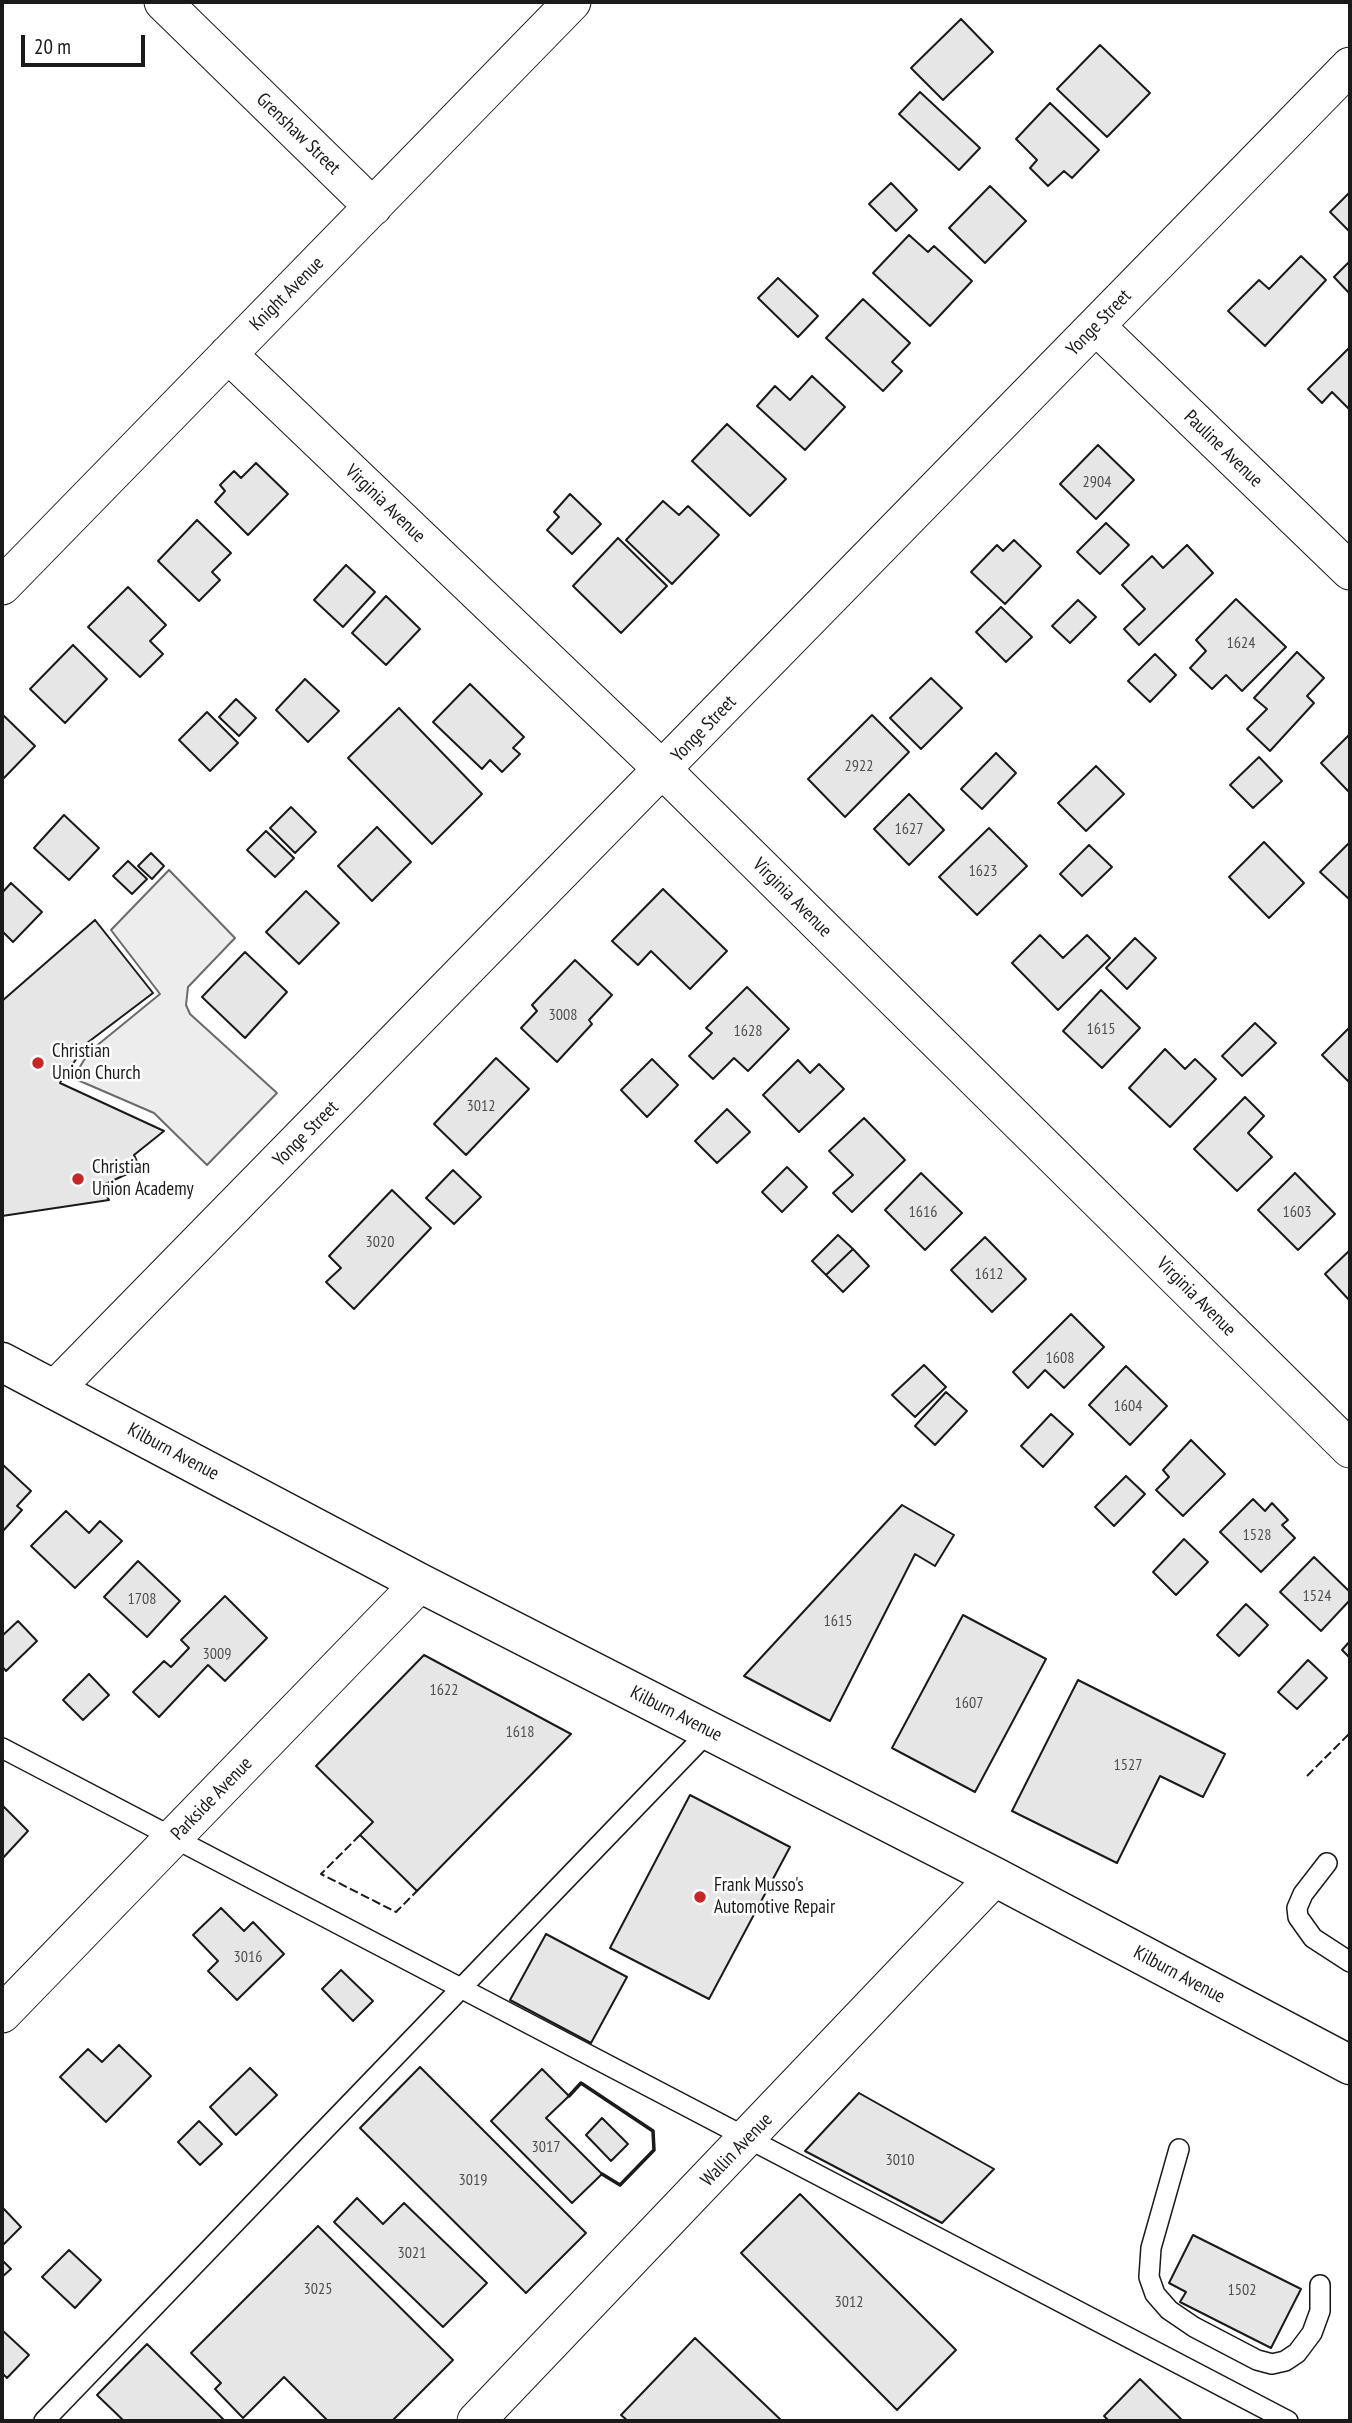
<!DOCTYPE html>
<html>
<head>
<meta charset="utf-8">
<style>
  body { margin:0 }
  #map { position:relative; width:1352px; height:2423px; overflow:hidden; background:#fff; font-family:"PT Sans Narrow",sans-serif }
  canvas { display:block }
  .frame { position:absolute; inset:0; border:4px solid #1a1a1a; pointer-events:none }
  .scale { position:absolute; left:21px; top:35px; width:124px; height:32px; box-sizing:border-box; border:4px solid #1a1a1a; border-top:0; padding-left:9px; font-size:21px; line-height:24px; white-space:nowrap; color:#1a1a1a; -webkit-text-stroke:5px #fff; paint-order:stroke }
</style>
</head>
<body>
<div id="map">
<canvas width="1352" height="2423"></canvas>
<div class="frame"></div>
<div class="scale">20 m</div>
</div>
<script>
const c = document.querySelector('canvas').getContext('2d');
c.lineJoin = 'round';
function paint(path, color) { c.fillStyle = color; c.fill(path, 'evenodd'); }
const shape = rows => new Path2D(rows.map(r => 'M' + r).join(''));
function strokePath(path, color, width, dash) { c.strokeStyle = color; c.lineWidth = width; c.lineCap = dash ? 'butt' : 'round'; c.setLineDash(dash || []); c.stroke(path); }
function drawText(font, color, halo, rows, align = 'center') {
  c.font = font + ' "PT Sans Narrow",sans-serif'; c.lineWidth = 5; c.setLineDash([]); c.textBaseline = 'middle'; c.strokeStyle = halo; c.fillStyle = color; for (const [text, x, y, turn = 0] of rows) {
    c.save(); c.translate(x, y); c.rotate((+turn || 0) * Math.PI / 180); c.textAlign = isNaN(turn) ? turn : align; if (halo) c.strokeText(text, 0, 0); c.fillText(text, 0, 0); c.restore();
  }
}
const parking = shape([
  [169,870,235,938,188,987,186,1005,190,1014,277,1093,207,1165,154,1113,73,1078,89,1052,160,994,111,930,169,870]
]);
paint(parking, '#ededed');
strokePath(parking, '#6a6a6a', 2);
const building = shape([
  [961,19,993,52,943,100,911,68,961,19],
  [1100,45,1150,93,1107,137,1057,89,1100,45],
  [920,92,980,148,959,170,899,114,920,92],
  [1050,103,1099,150,1072,178,1064,171,1048,186,1030,168,1037,160,1016,139,1050,103],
  [891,183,917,210,896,231,869,204,891,183],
  [990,186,1026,221,985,263,949,228,990,186],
  [1350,192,1350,232,1330,212,1350,192],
  [909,235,928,252,934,246,972,281,930,326,873,273,909,235],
  [1301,256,1326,280,1265,346,1228,311,1259,280,1269,289,1301,256],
  [1350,261,1350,294,1334,277,1350,261],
  [778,278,818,316,798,337,758,298,778,278],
  [863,299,910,343,892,362,902,371,883,391,826,338,863,299],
  [1350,347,1350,410,1332,392,1322,403,1308,389,1350,347],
  [812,376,845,407,805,450,757,406,775,386,790,400,812,376],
  [727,424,786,479,750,516,692,461,727,424],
  [1098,445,1134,480,1096,519,1060,484,1098,445],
  [256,463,288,494,248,535,215,502,225,491,220,485,234,471,241,478,256,463],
  [570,494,601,524,572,554,547,530,559,517,554,512,570,494],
  [663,501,679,515,688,506,719,535,672,584,626,540,663,501],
  [197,520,231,553,212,572,220,580,199,601,158,561,197,520],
  [1106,523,1129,545,1100,574,1077,552,1106,523],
  [618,538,667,586,621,633,573,586,618,538],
  [1014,540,1041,566,1005,604,971,572,997,545,1003,551,1014,540],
  [1187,545,1213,573,1139,645,1124,629,1145,609,1122,585,1152,556,1163,568,1187,545],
  [346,565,375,592,343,627,314,600,346,565],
  [128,587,166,625,150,641,163,654,140,677,88,627,128,587],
  [386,596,420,629,386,665,352,633,386,596],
  [1236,599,1286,647,1242,691,1226,675,1212,689,1190,668,1206,651,1196,640,1236,599],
  [1078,600,1096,617,1070,643,1052,626,1078,600],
  [1001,607,1032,637,1006,662,976,632,1001,607],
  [73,645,107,679,65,723,30,689,73,645],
  [1297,652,1324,678,1307,696,1314,703,1270,751,1247,729,1267,709,1254,698,1297,652],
  [1155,654,1176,675,1150,702,1128,681,1155,654],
  [931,678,962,708,921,749,890,718,931,678],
  [305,679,339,711,308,742,276,710,305,679],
  [470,684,524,737,513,748,520,754,502,772,490,760,482,769,433,722,470,684],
  [236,699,256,718,239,736,219,717,236,699],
  [399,708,482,794,432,844,348,758,399,708],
  [207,712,238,743,210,771,179,740,207,712],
  [2,714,35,746,2,780,2,714],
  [872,715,909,752,845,817,808,779,872,715],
  [1350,734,1350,793,1321,763,1350,734],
  [996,753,1016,773,982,809,961,789,996,753],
  [1259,757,1282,781,1253,808,1230,785,1259,757],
  [1096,766,1124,794,1086,831,1058,803,1096,766],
  [909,794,944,830,909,865,874,829,909,794],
  [291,807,316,832,295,853,270,828,291,807],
  [64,815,99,848,69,880,34,848,64,815],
  [377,827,411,862,372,901,338,866,377,827],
  [989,828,1027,866,977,915,939,877,989,828],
  [266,831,294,858,275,877,247,850,266,831],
  [1264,842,1304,883,1269,918,1229,877,1264,842],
  [1350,842,1350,898,1349,899,1320,872,1350,842],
  [1089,845,1112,867,1082,896,1060,874,1089,845],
  [151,853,164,866,152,879,138,866,151,853],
  [128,861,147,879,132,894,113,876,128,861],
  [11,883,42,912,13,942,2,931,2,893,11,883],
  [663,889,727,951,690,989,651,951,638,965,612,941,663,889],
  [306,891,339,923,299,964,266,932,306,891],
  [95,920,153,993,87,1043,60,1083,164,1131,134,1155,140,1168,101,1186,109,1200,2,1216,2,1001,95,920],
  [1040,935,1063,958,1087,935,1110,958,1058,1010,1012,963,1040,935],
  [1135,938,1156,958,1127,989,1106,968,1135,938],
  [245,952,287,992,245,1038,202,997,245,952],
  [575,960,612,995,589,1020,592,1024,557,1062,521,1028,537,1011,532,1005,575,960],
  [747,987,789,1029,748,1071,734,1058,713,1079,689,1056,712,1033,706,1028,747,987],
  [1101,990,1140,1028,1102,1068,1063,1031,1101,990],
  [1255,1023,1276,1043,1242,1076,1222,1056,1255,1023],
  [1350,1027,1350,1083,1322,1055,1350,1027],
  [1165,1049,1185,1069,1195,1059,1216,1079,1170,1127,1129,1088,1165,1049],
  [496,1058,529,1089,466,1155,434,1124,496,1058],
  [652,1059,678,1085,647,1117,621,1090,652,1059],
  [798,1060,810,1073,819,1064,844,1089,799,1132,763,1095,798,1060],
  [1245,1097,1264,1116,1248,1133,1272,1157,1237,1191,1194,1149,1245,1097],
  [727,1109,750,1132,717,1163,695,1141,727,1109],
  [864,1118,905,1160,852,1212,833,1193,853,1175,829,1151,864,1118],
  [787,1167,807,1187,782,1212,762,1192,787,1167],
  [453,1170,481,1197,454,1224,426,1198,453,1170],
  [921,1173,962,1213,925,1250,885,1210,921,1173],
  [1295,1173,1335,1214,1298,1250,1258,1210,1295,1173],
  [392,1190,431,1228,354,1309,326,1282,341,1268,329,1256,392,1190],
  [838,1235,853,1249,826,1275,812,1261,838,1235],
  [985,1237,1026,1279,992,1312,951,1270,985,1237],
  [853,1249,869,1266,843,1292,826,1275,853,1249],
  [1350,1250,1350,1301,1325,1274,1350,1250],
  [1071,1314,1104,1347,1064,1388,1045,1370,1028,1388,1013,1372,1071,1314],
  [924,1365,946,1387,915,1417,892,1395,924,1365],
  [1126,1366,1167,1406,1130,1445,1089,1405,1126,1366],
  [946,1392,967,1411,935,1445,915,1426,946,1392],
  [1051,1414,1073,1434,1043,1467,1021,1446,1051,1414],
  [1191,1440,1225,1474,1183,1516,1156,1490,1169,1477,1163,1470,1191,1440],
  [2,1464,31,1491,17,1506,22,1510,2,1532,2,1464],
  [1126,1476,1145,1494,1114,1526,1095,1507,1126,1476],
  [1253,1499,1265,1511,1272,1503,1288,1520,1282,1525,1295,1538,1261,1572,1220,1532,1253,1499],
  [902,1505,954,1535,935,1566,915,1554,830,1721,744,1676,902,1505],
  [66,1511,89,1533,100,1521,122,1541,75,1588,31,1546,66,1511],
  [1184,1539,1208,1562,1176,1595,1153,1572,1184,1539],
  [1314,1557,1350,1592,1350,1600,1321,1631,1280,1592,1314,1557],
  [138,1561,180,1601,147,1637,104,1597,138,1561],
  [225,1596,267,1638,225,1681,208,1665,159,1717,133,1692,164,1661,171,1667,189,1648,181,1640,225,1596],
  [1246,1604,1268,1625,1239,1656,1217,1635,1246,1604],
  [963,1615,1046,1659,975,1792,892,1748,963,1615],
  [18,1621,37,1641,6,1671,2,1666,2,1636,18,1621],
  [1350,1641,1350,1658,1342,1650,1350,1641],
  [424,1655,571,1734,417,1891,360,1835,373,1822,316,1766,424,1655],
  [1308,1660,1327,1678,1297,1709,1278,1692,1308,1660],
  [89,1674,109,1695,83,1720,63,1700,89,1674],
  [1078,1680,1225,1754,1203,1797,1160,1776,1117,1863,1012,1811,1078,1680],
  [690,1795,790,1847,709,1999,610,1948,690,1795],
  [2,1805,28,1831,2,1859,2,1805],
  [221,1908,244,1931,253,1922,284,1954,237,2000,208,1971,218,1961,193,1935,221,1908],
  [546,1934,627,1977,591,2043,510,2000,546,1934],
  [341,1970,373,2001,353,2021,322,1989,341,1970],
  [119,2045,151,2076,106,2122,60,2077,88,2049,102,2062,119,2045],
  [420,2067,586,2233,526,2293,360,2128,420,2067],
  [250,2068,277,2095,236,2135,210,2107,250,2068],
  [542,2069,569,2096,546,2118,602,2174,572,2203,491,2121,542,2069],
  [859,2093,994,2169,942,2223,805,2151,859,2093],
  [602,2118,628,2144,611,2161,586,2135,602,2118],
  [199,2121,222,2144,200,2165,178,2142,199,2121],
  [800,2194,956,2350,897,2410,741,2253,800,2194],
  [357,2198,383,2224,404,2203,487,2283,443,2327,334,2222,357,2198],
  [2,2207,21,2227,2,2246,2,2207],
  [318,2226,453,2360,392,2421,328,2421,284,2377,243,2418,215,2389,221,2383,191,2353,318,2226],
  [1193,2235,1301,2289,1271,2348,1180,2302,1186,2292,1169,2283,1193,2235],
  [69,2250,101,2280,75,2308,42,2277,69,2250],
  [2,2260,11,2269,2,2277,2,2260],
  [2,2330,29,2355,7,2378,2,2373,2,2330],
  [695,2338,782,2421,628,2421,621,2415,695,2338],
  [147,2344,225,2421,124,2421,97,2395,147,2344],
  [1140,2379,1183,2421,1109,2421,1104,2416,1140,2379]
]);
paint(building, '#e6e6e6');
strokePath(building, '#1a1a1a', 2);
const service = shape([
  [2,1748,1288,2421],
  [1327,1863,1303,1894,1297,1908,1298,1917,1313,1938,1350,1962],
  [1179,2149,1151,2248,1149,2277,1155,2294,1169,2310,1194,2327,1257,2360,1272,2364,1285,2361,1297,2353,1312,2333,1320,2311,1320,2285],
  [44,2421,709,1731]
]);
const minor = shape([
  [163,2,373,207],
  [1096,326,1350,571],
  [228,354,664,771,1350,1449],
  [2,586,572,2],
  [54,1390,1350,66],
  [2,2014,420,1583],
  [476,2421,995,1877]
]);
const primary = shape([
  [2,1362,420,1583,995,1877,1350,2065]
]);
strokePath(service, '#1a1a1a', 22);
strokePath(minor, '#1a1a1a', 39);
strokePath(primary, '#1a1a1a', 41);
strokePath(service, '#fff', 19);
strokePath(minor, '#fff', 37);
strokePath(primary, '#fff', 38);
strokePath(shape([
  [1307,1776,1350,1733],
  [360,1835,321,1874,396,1912,417,1891]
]), '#1a1a1a', 2, [9, 3.5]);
strokePath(shape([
  [569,2096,581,2083,653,2131,654,2150,620,2185,602,2174]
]), '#1a1a1a', 3.5);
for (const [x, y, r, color] of [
  [38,1063,7,"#c62828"],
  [78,1179,7,"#c62828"],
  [700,1897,7,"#c62828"]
]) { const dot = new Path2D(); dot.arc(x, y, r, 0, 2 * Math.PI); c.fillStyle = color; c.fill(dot); strokePath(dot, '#fff', 2.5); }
drawText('16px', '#4d4d4d', null, [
  ["2904",1097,482],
  ["1624",1241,643],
  ["2922",859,766],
  ["1627",909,829],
  ["1623",983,871],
  ["3008",563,1015],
  ["1615",1101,1029],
  ["1628",748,1031],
  ["3012",481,1106],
  ["1616",923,1212],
  ["1603",1297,1212],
  ["3020",380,1242],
  ["1612",989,1274],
  ["1608",1060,1358],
  ["1604",1128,1406],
  ["1528",1257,1535],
  ["1524",1317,1596],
  ["1708",142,1599],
  ["1615",838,1621],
  ["3009",217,1654],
  ["1622",444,1690],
  ["1607",969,1703],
  ["1618",520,1732],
  ["1527",1128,1765],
  ["3016",248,1957],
  ["3017",546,2147],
  ["3010",900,2160],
  ["3019",473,2180],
  ["3021",412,2253],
  ["3025",318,2289],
  ["1502",1242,2290],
  ["3012",849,2302]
]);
drawText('19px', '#1a1a1a', '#fff', [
  ["Grenshaw Street",298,134,44],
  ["Knight Avenue",287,294,-45],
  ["Yonge Street",1099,323,-46],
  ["Pauline Avenue",1223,449,44],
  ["Virginia Avenue",385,504,44],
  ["Yonge Street",704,729,-46],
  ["Virginia Avenue",792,898,45],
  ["Yonge Street",306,1134,-45],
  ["Virginia Avenue",1196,1297,45],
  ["Kilburn Avenue",173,1452,28],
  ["Kilburn Avenue",676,1714,27],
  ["Parkside Avenue",212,1799,-46],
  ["Kilburn Avenue",1179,1975,28],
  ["Wallin Avenue",737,2150,-46]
]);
drawText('19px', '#1a1a1a', '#fff', [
  ["Christian",52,1052],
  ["Union Church",52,1074],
  ["Christian",92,1168],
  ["Union Academy",92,1190],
  ["Frank Musso's",714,1886],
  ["Automotive Repair",714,1908]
], 'left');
</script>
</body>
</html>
